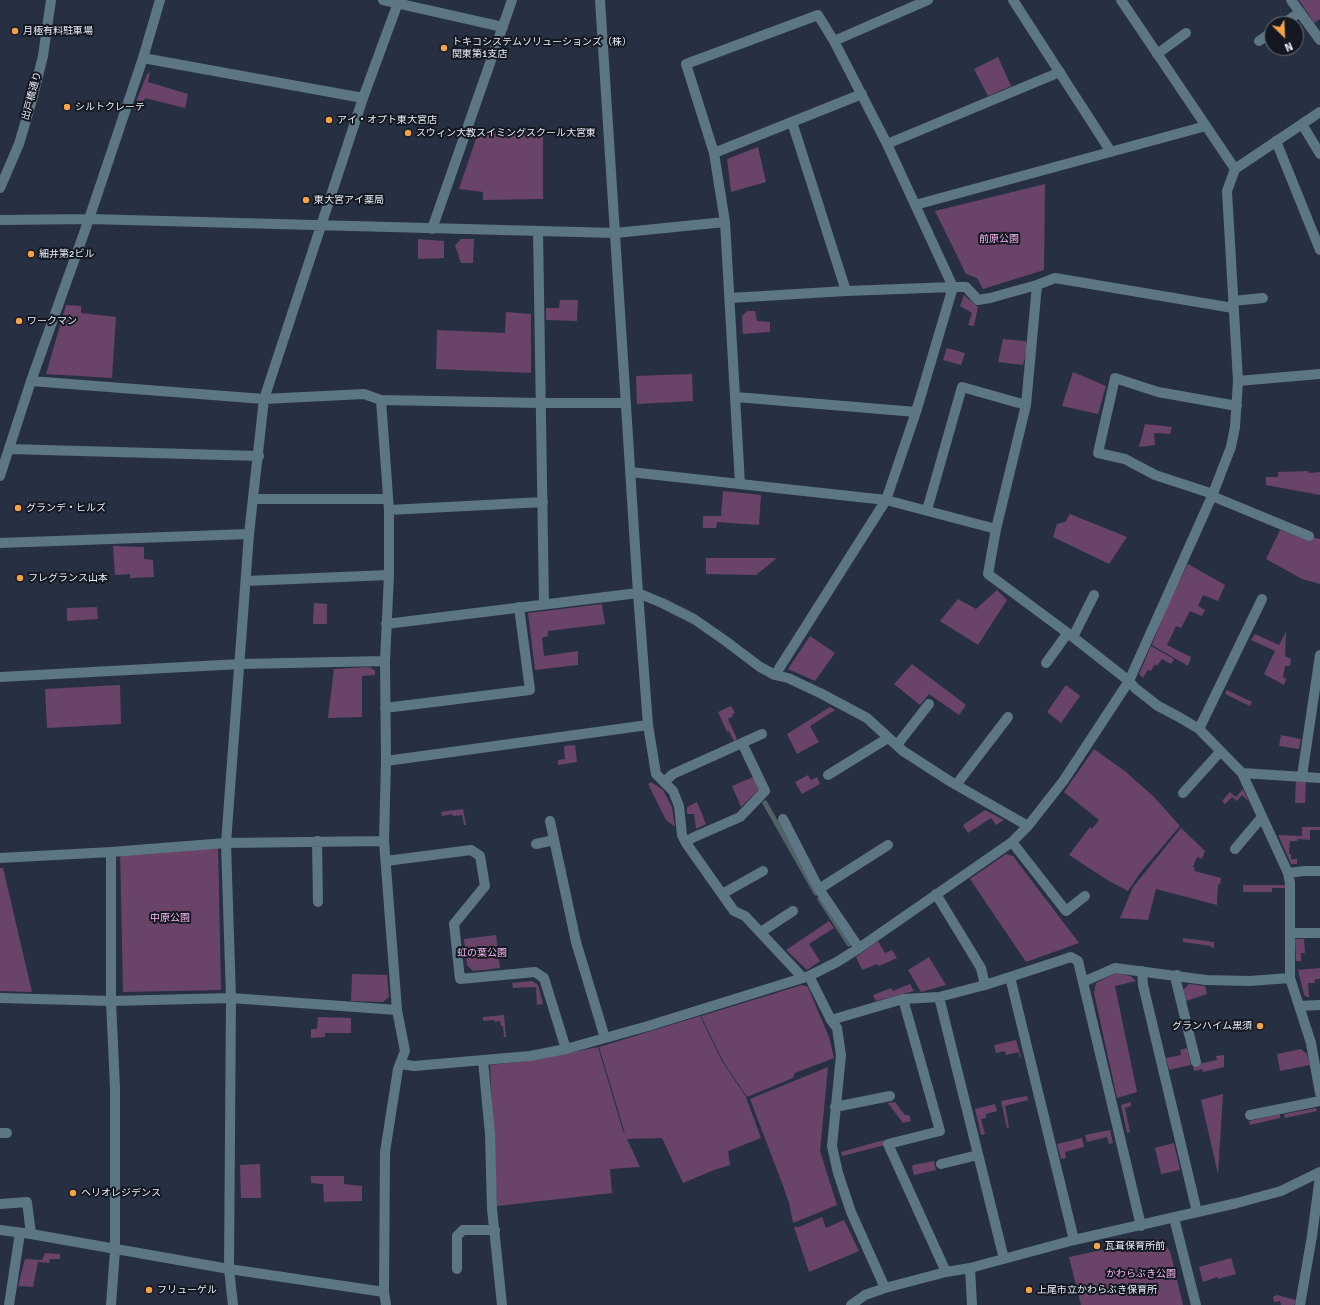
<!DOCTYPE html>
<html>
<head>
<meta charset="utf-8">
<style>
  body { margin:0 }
  #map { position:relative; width:1320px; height:1305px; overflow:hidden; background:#273042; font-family:Signika,sans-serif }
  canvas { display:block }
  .north { position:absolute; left:1264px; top:16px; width:40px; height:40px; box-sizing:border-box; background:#141820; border:1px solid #686d77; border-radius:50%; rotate:156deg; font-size:11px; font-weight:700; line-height:16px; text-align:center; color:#e7edf9 }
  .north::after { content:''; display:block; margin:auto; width:14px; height:18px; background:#f6a246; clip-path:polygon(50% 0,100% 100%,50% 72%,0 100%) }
</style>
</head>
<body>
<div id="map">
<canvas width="1320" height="1305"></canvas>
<div class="north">N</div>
</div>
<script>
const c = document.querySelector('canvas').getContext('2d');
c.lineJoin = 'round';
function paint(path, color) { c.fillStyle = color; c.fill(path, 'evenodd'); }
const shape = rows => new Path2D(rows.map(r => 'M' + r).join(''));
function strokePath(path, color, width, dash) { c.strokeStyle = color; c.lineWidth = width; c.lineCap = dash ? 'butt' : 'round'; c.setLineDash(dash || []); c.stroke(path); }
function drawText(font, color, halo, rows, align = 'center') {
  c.font = font + ' Signika,"Noto Sans JP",sans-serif'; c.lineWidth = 4; c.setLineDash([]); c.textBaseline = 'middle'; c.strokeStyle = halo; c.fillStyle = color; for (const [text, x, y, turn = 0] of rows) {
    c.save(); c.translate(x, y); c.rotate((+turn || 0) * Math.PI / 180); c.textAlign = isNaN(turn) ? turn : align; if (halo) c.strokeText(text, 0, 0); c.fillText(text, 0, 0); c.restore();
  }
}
paint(shape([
  [1299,0,1320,0,1320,19,1314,23],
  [998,57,1011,86,988,96,974,69],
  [150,72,148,82,188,94,185,108,145,98,140,113,133,109,147,74],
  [478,133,543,134,543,199,483,200,483,192,459,189],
  [758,147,766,182,731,192,727,159],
  [1045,184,1044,270,983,289,977,278,966,274,935,211],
  [418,239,444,241,444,258,418,259],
  [461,239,474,239,473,263,461,263,455,245],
  [964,295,978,307,974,326,968,325,972,313,960,306],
  [560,300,578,300,577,321,546,320,546,308,559,308],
  [66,305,81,306,81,313,116,317,112,378,46,374],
  [747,311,755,311,757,321,770,322,770,332,743,334,742,316],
  [506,312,531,314,531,373,436,369,437,330,505,333],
  [1003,339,1025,341,1028,346,1023,365,998,362],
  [947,348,965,353,961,365,943,360],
  [1073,372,1106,386,1098,414,1062,406],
  [692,374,693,401,637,404,636,376],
  [1145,424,1172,427,1170,434,1154,433,1155,445,1139,447],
  [1308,471,1309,473,1320,472,1320,495,1266,485,1266,477,1278,477,1278,472],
  [723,491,761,495,759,525,717,522,716,528,703,528,703,516,721,516],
  [1070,514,1127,537,1109,564,1053,537,1057,524,1065,522],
  [1280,530,1310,541,1311,537,1320,539,1320,584,1302,579,1266,559],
  [113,546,144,547,144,559,153,560,154,577,130,578,130,574,115,575],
  [706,558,777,558,756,575,706,574],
  [1188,564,1225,585,1218,601,1203,595,1198,606,1205,610,1202,616,1190,611,1181,628,1176,626,1167,645,1191,657,1188,666,1152,645,1167,605],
  [997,590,1007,600,978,645,940,621,958,599,976,609],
  [314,603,327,604,327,624,313,624],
  [602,604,605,624,548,631,548,636,542,638,544,656,578,651,578,665,535,670,528,613],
  [97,607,98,619,67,621,67,608],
  [1286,632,1285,656,1291,659,1290,666,1285,666,1283,677,1286,679,1284,685,1264,674,1275,651,1251,640,1255,634,1279,645],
  [810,636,835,653,815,681,788,669],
  [1151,646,1174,659,1171,664,1162,659,1157,666,1155,664,1151,671,1148,670,1143,678,1139,674],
  [912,664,966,705,959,715,929,694,920,705,894,684],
  [370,667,375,671,375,675,362,676,362,717,328,718,334,669],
  [120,685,121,724,47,728,45,689],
  [1066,685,1080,696,1061,723,1047,712],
  [1227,690,1252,702,1250,706,1225,694],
  [731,706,735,713,732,714,733,716,728,719,737,739,734,741,729,731,727,732,718,712],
  [830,707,835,710,810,726,819,742,797,754,787,734],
  [1281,735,1301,739,1299,749,1279,746],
  [575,745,577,762,558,765,558,760,565,759,564,746],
  [1094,749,1126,772,1155,798,1180,826,1140,873,1128,891,1109,881,1069,855,1090,827,1092,829,1099,820,1064,792],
  [808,775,811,780,817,777,820,784,802,794,795,782],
  [753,777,759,790,741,807,732,786],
  [1296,780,1306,781,1305,803,1295,803],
  [651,782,663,790,672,807,675,827,666,820,648,784],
  [1243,789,1249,802,1242,795,1237,801,1232,797,1225,804,1222,801,1230,792,1236,797],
  [697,802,706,824,696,829,694,814,687,814,687,807],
  [463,809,466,825,464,825,462,815,453,816,452,814,442,816,441,812],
  [985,810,1004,820,996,825,991,818,968,833,963,825],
  [1302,827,1320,827,1320,830,1310,830,1310,840,1298,839,1297,841,1290,841,1289,854,1291,854,1291,859,1297,859,1297,864,1291,864,1278,835,1302,836],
  [1181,828,1205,851,1202,859,1197,857,1193,867,1195,868,1194,871,1221,878,1220,884,1218,885,1217,905,1156,889,1148,920,1120,918,1133,887],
  [218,845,221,990,123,992,120,847],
  [1006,854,1013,856,1079,943,1026,962,970,879],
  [0,868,3,868,32,992,0,991],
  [1243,885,1286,885,1286,888,1272,888,1272,892,1243,892],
  [829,921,834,928,809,944,820,961,807,970,786,950],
  [496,935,500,968,473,971,467,965,464,939],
  [1183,938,1214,942,1214,948,1211,947,1211,946,1183,942],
  [1295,939,1304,939,1305,953,1301,953,1301,961,1296,961],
  [878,941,885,953,892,950,897,958,879,966,877,964,862,970,856,957],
  [929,957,946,985,921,992,908,970],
  [1320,968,1320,979,1315,979,1315,983,1308,983,1309,997,1307,997,1304,995,1298,970],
  [1116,973,1130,976,1136,981,1115,986,1137,1092,1117,1098,1094,993,1096,983],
  [352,974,387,975,389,997,383,1002,351,1001],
  [532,981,538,985,543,1004,537,1005,536,987,513,988,512,983],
  [910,984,914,991,876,1001,873,995,891,988,893,991],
  [1189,984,1205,986,1207,994,1186,1001,1183,990],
  [802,985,808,987,829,1037,834,1058,795,1073,793,1078,747,1097,723,1061,701,1016],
  [504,1015,506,1037,504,1037,503,1026,501,1026,500,1021,495,1022,494,1020,483,1021,483,1017],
  [700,1016,722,1061,746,1097,761,1138,728,1151,730,1165,714,1170,683,1183,662,1138,627,1139,640,1167,610,1169,612,1193,497,1206,490,1065,528,1061,598,1047,623,1131,625,1134,599,1047],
  [318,1017,351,1018,351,1033,325,1033,325,1037,311,1038,311,1029,317,1029],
  [1016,1040,1021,1057,1020,1057,1018,1052,1006,1055,1005,1051,996,1053,994,1045],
  [1187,1048,1191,1065,1169,1070,1166,1058,1181,1055,1180,1050],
  [1301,1049,1307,1054,1310,1065,1280,1071,1277,1054],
  [1224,1055,1224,1067,1203,1072,1202,1069,1194,1071,1193,1065,1217,1060,1216,1056],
  [828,1067,820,1151,837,1205,793,1223,789,1203,782,1183,750,1099],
  [1223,1094,1218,1174,1201,1100],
  [1027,1096,1028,1100,1005,1106,1009,1127,1007,1128,1001,1101],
  [895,1102,905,1115,909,1115,911,1121,903,1123,888,1103],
  [1131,1102,1131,1106,1125,1108,1130,1132,1127,1133,1121,1105],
  [995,1104,997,1111,986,1114,986,1118,981,1119,985,1134,981,1135,975,1109],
  [1316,1108,1317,1111,1285,1118,1284,1114],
  [1280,1114,1280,1118,1250,1125,1249,1121],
  [1110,1130,1113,1143,1109,1144,1107,1137,1087,1142,1085,1135],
  [1082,1138,1084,1147,1065,1152,1066,1158,1061,1159,1057,1144],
  [884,1140,885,1145,842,1156,841,1152],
  [1174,1143,1180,1170,1161,1174,1155,1148],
  [934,1161,936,1170,914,1175,912,1167,913,1165],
  [260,1164,261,1198,241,1198,240,1165],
  [311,1176,344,1176,344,1184,362,1186,362,1201,324,1202,323,1184,311,1183],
  [822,1217,826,1228,844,1220,859,1251,809,1272,794,1227,799,1227],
  [1158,1238,1170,1251,1183,1305,1081,1305,1069,1257],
  [45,1253,60,1254,60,1259,50,1259,49,1263,38,1262,33,1287,18,1286,25,1259,42,1260],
  [1231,1258,1236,1274,1218,1279,1217,1277,1203,1282,1199,1267],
  [1277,1295,1296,1300,1294,1305,1281,1305,1280,1301,1274,1302,1273,1297]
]), '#694368');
strokePath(shape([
  [765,803,816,893],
  [820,899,849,944]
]), '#4e6266', 5);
strokePath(shape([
  [383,0,503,27],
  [1013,0,1111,152],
  [1121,0,1235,169],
  [1291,0,1320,40],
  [1283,24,1300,12],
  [834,41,928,0],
  [1259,41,1272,32],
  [1157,54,1186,33],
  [143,58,363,98],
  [792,122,846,291],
  [1302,124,1320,154],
  [1276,141,1320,250],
  [887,144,1060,72],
  [714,153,862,94],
  [0,188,19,144,32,100,43,56,51,0],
  [915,205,1206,126],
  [0,220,89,219,615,233,725,222],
  [432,229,512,0],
  [538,231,544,604],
  [730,298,846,291,953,287,966,287,978,300,990,298,1037,285],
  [1233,301,1263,298],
  [31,381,264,399,364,394,381,400,541,403,626,403],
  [1238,381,1320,374],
  [736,397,916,412],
  [381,400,389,510,389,575,385,661,386,761,384,841,397,1010,405,1051,398,1069,385,1152,384,1292,386,1305],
  [9,449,259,456],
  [630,472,886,500,996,529,988,574,1073,637,1129,681,1135,688,1158,706,1179,717,1199,729,1242,773,1288,873,1290,883,1290,978,1311,1043,1320,1093],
  [0,476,31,381,89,219,143,58,160,0],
  [740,484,725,222,714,153,686,64,818,15,834,41,887,144,953,287,916,412,886,500,775,675],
  [1213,494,1155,475,1125,459,1098,453,1115,378,1158,392,1237,406],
  [1212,496,1309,536],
  [253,499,388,499],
  [389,510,543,502],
  [927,510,962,387,1026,405],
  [996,529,1026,405,1037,285,1055,278,1233,308],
  [0,543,249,534],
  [246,581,389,575],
  [386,624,638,593,662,603,694,619,727,642,760,667,775,675,788,678,820,693,867,718,903,751,951,782,1028,826],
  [1073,637,1094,595],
  [1046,663,1067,634],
  [0,677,240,664,385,661],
  [385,708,530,690,519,607],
  [648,725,656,774,673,791,679,806,682,835,686,843,734,911,745,916,803,978],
  [1199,729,1262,599],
  [897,745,929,704],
  [386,761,648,725,638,593,600,0],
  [1242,773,1320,778],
  [828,775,888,738],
  [1302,776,1320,655],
  [664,782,673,774,762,734],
  [956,785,1008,717],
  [1183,793,1220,752],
  [783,819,819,889],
  [550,821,576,942,605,1038],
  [317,841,318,902],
  [1012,842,1066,911,1085,896],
  [686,843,692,838,740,817,765,791,742,743],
  [536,844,554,840],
  [1235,849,1262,817],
  [0,858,111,852,226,843,384,841],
  [386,861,471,850,480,856,485,886,454,924,460,979,535,972,544,978,566,1049],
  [1288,873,1304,871,1320,871],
  [722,894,763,871],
  [936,894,981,968,985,985],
  [761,933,764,930,793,911],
  [1290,933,1320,933],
  [859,948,819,889,888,845],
  [1142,971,1143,985,1197,1212],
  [1177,975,1176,981,1196,1062],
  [809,976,831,1020,837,1028,841,1055,832,1146,838,1173,851,1212,885,1288],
  [1010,977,1071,957,1078,961,1141,1226],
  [1083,982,1115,968,1206,980,1249,981,1290,978],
  [939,997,1004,1259],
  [0,998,111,1001,231,998,397,1010],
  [903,999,940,1131,888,1144,946,1272],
  [1299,1006,1320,1005],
  [831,1020,903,999,939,997,985,985,1010,977,1074,1240],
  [483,1060,490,1134,492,1209,502,1305],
  [400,1064,414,1066,530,1056,566,1049,648,1026,809,976,837,962,859,948,1012,842,1028,826,1064,780,1129,681,1212,496,1231,447,1235,427,1238,381,1227,191,1235,169,1320,112],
  [835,1107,890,1096],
  [1250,1115,1320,1101],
  [0,1133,7,1133],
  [941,1164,978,1155],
  [0,1204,27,1202,31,1234],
  [1174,1218,1196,1305],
  [0,1230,31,1234,229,1269,384,1292],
  [970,1268,972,1305],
  [457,1269,457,1236,463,1230,495,1230],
  [9,1305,20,1233],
  [111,1305,115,1250,115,1088,111,1001,111,852],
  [233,1305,229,1269,231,998,226,843,249,534,264,399,363,98,399,0],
  [851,1305,865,1295,885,1288,946,1272,970,1268,1074,1240,1237,1203,1281,1191,1320,1172],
  [1300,1305,1312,1236,1320,1176]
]), '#5d7683', 10);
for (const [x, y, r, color] of [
  [15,31,4,"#f6a246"],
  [444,48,4,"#f6a246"],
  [67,107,4,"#f6a246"],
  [329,120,4,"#f6a246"],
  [408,133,4,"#f6a246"],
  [306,200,4,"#f6a246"],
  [31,254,4,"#f6a246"],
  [19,321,4,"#f6a246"],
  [18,508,4,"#f6a246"],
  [20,578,4,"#f6a246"],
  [1260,1026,4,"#f6a246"],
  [73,1193,4,"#f6a246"],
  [1097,1246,4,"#f6a246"],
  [149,1290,4,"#f6a246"],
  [1029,1290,4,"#f6a246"]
]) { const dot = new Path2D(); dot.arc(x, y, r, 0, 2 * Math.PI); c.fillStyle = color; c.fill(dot); strokePath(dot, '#141820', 1.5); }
drawText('10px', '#e7edf9', '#141820', [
  ["月極有料駐車場",23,31],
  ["トキコシステムソリューションズ（株）",452,42],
  ["関東第1支店",452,54],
  ["シルトクレーテ",75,107],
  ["アイ・オプト東大宮店",337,120],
  ["スウィン大教スイミングスクール大宮東",416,133],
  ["東大宮アイ薬局",314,200],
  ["細井第2ビル",39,254],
  ["ワークマン",27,321],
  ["グランデ・ヒルズ",26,508],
  ["フレグランス山本",28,578],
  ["グランハイム黒須",1252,1026,"right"],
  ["ヘリオレジデンス",81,1193],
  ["瓦葺保育所前",1105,1246],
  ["フリューゲル",157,1290],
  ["上尾市立かわらぶき保育所",1037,1290]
], 'left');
drawText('10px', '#e7edf9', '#141820', [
  ["出戸橋通り",32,96,-75]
]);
drawText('10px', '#f9b8f5', '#141820', [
  ["前原公園",999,239],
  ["中原公園",170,918],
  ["虹の葉公園",482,953],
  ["かわらぶき公園",1141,1274]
]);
</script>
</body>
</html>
